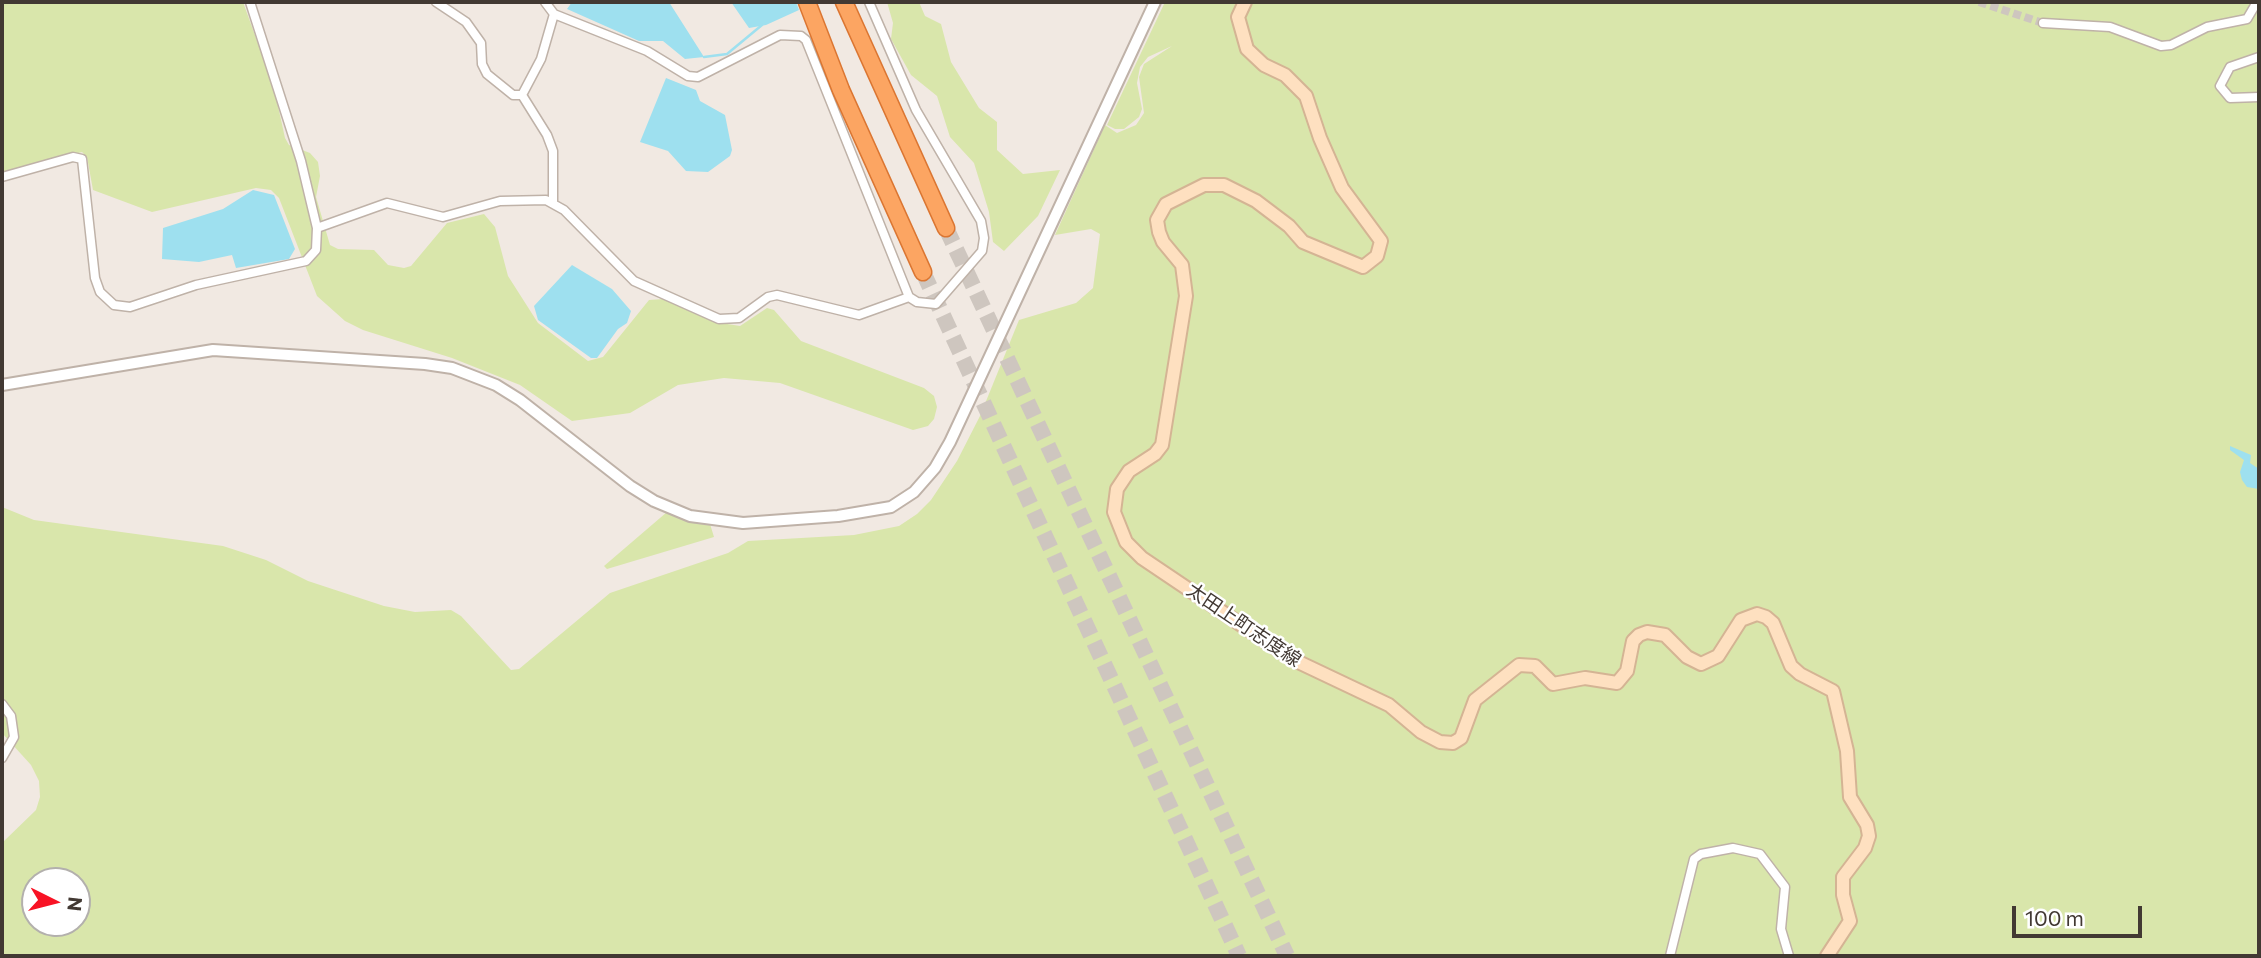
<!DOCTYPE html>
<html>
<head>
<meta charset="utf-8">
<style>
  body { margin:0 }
  #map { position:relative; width:2261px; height:958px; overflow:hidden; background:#f1e9e2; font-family:Commissioner,sans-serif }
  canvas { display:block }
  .frame { position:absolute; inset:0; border:4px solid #423933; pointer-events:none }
  .north { position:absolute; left:21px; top:867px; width:70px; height:70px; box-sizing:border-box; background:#fff; border:2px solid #b3b0ad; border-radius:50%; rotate:96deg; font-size:19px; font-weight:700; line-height:28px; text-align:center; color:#423933 }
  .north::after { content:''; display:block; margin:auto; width:24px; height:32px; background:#f81325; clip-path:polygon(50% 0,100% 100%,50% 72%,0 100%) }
  .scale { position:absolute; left:2012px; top:906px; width:130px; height:32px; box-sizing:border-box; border:4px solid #423933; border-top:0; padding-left:9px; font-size:21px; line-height:24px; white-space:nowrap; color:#423933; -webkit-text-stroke:5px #fff; paint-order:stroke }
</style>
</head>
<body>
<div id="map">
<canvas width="2261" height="958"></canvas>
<div class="frame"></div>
<div class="north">N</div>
<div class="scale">100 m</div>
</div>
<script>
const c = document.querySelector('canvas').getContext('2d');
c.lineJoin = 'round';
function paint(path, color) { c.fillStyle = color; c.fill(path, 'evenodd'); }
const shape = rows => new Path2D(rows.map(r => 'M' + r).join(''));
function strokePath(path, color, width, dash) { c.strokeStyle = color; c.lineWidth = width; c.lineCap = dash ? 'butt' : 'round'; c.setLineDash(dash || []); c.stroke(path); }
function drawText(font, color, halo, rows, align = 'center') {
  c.font = font + ' Commissioner,"Noto Sans JP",sans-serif'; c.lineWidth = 5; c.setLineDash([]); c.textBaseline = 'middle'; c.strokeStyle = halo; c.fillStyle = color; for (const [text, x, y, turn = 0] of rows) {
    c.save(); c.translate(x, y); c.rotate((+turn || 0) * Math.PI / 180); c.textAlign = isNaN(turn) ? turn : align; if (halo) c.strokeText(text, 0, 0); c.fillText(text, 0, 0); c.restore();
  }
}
paint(shape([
  [2,2,243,2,274,88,285,138,289,145,310,153,318,162,320,176,316,197,330,245,338,249,374,250,388,265,404,268,411,266,447,223,484,214,495,227,508,276,538,323,588,361,603,357,649,300,664,299,715,322,740,326,767,308,774,310,801,341,924,388,934,396,937,407,934,419,928,426,913,430,780,383,724,378,678,385,630,413,572,421,520,385,452,358,363,330,345,321,317,296,279,198,271,190,256,188,152,212,93,190,87,157,82,152,2,172],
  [887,2,919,2,925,16,941,24,951,62,979,108,997,122,997,150,1023,174,1060,170,1038,216,1004,251,993,242,989,212,974,163,950,137,937,96,911,75,891,39,893,23],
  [1165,2,2259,2,2259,956,2,956,2,843,36,810,40,797,39,781,31,765,2,733,2,507,34,520,223,546,266,560,308,581,384,606,415,612,451,610,461,616,511,670,519,669,610,593,728,553,748,541,854,535,899,526,917,514,931,500,957,461,980,416,1019,320,1076,303,1093,288,1100,234,1091,229,1055,235,1105,125,1117,133,1136,125,1144,113,1139,77,1144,64,1172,46,1148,57,1140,67,1137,83,1142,109,1139,117,1124,129,1115,129,1107,125],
  [35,881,77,881,77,923,35,923],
  [667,512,710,524,714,537,607,569,604,566]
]), '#d9e6ab');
paint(shape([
  [572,2,669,2,704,57,685,59,663,41,639,41,567,9],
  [731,2,796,2,799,10,766,25,749,28],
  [666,78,696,90,700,101,725,115,732,150,730,156,708,172,686,171,668,151,640,142],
  [253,190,274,195,295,249,289,259,236,268,232,255,199,262,162,259,163,228,223,209],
  [572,265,612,289,631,311,627,323,618,329,597,358,591,358,538,320,534,306],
  [2230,446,2251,455,2250,463,2259,469,2259,489,2247,487,2242,480,2240,472,2244,460,2230,450]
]), '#9ee0ef');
strokePath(shape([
  [704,57,727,54,762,25]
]), '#9ee0ef', 2.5);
strokePath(shape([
  [1979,2,2043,23]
]), '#cec6bf', 8, [8, 4]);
strokePath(shape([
  [946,228,1287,956],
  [923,272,1239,956]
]), '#cec6bf', 16, [16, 8]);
const minor = shape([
  [436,2,466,22,481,43,482,64,487,74,513,95,522,95],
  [545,2,554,14,647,51,688,76,698,77,780,35,801,36,806,40,909,297,917,302,936,304,982,251,984,238,981,221,916,110,869,2],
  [2043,23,2110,27,2161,46,2171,45,2207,27,2247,19,2257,2],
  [2259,57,2230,67,2220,86,2230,98,2259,97],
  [2,177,73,157,82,159,95,278,100,292,114,305,130,307,196,285,306,261,316,250,317,228,301,161,250,2],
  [553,202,553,151,547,135,522,95,541,59,554,14],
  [317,228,387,203,443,217,500,201,546,200,564,210,634,281,719,319,739,318,768,297,777,295,859,315,909,297],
  [2,704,11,716,14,737,2,758],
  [1670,956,1694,859,1701,854,1733,848,1760,854,1785,887,1781,929,1789,956]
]);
const tertiary = shape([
  [2,385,213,350,425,364,452,368,496,385,520,400,630,486,654,501,690,516,743,523,838,516,891,507,914,492,935,468,950,442,1155,2]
]);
const secondary = shape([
  [1245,2,1238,17,1247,49,1264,65,1285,75,1306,96,1320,138,1342,188,1381,241,1377,256,1363,267,1303,242,1289,226,1256,201,1224,185,1204,185,1166,204,1157,220,1159,232,1163,242,1182,265,1186,296,1162,445,1155,454,1129,471,1117,489,1114,512,1126,542,1142,558,1292,659,1389,705,1421,732,1440,742,1453,743,1461,738,1475,700,1519,665,1535,666,1553,684,1585,678,1617,683,1627,671,1633,641,1639,635,1647,632,1665,635,1687,657,1701,664,1718,656,1741,620,1757,614,1766,617,1773,623,1791,666,1800,674,1833,691,1847,751,1850,797,1867,825,1869,836,1865,848,1843,877,1843,895,1850,921,1827,956]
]);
const motorway = shape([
  [807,2,841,90,923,272],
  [844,2,946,228]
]);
strokePath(minor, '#bfb2a8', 11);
strokePath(tertiary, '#bfb2a8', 14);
strokePath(secondary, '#d4b494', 16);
strokePath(motorway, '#db7632', 19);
strokePath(minor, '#fff', 8);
strokePath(tertiary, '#fff', 10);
strokePath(secondary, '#fee0c0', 12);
strokePath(motorway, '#fca562', 16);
drawText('19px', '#423933', '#fff', [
  ["太田上町志度線",1244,625,34]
]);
</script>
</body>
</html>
